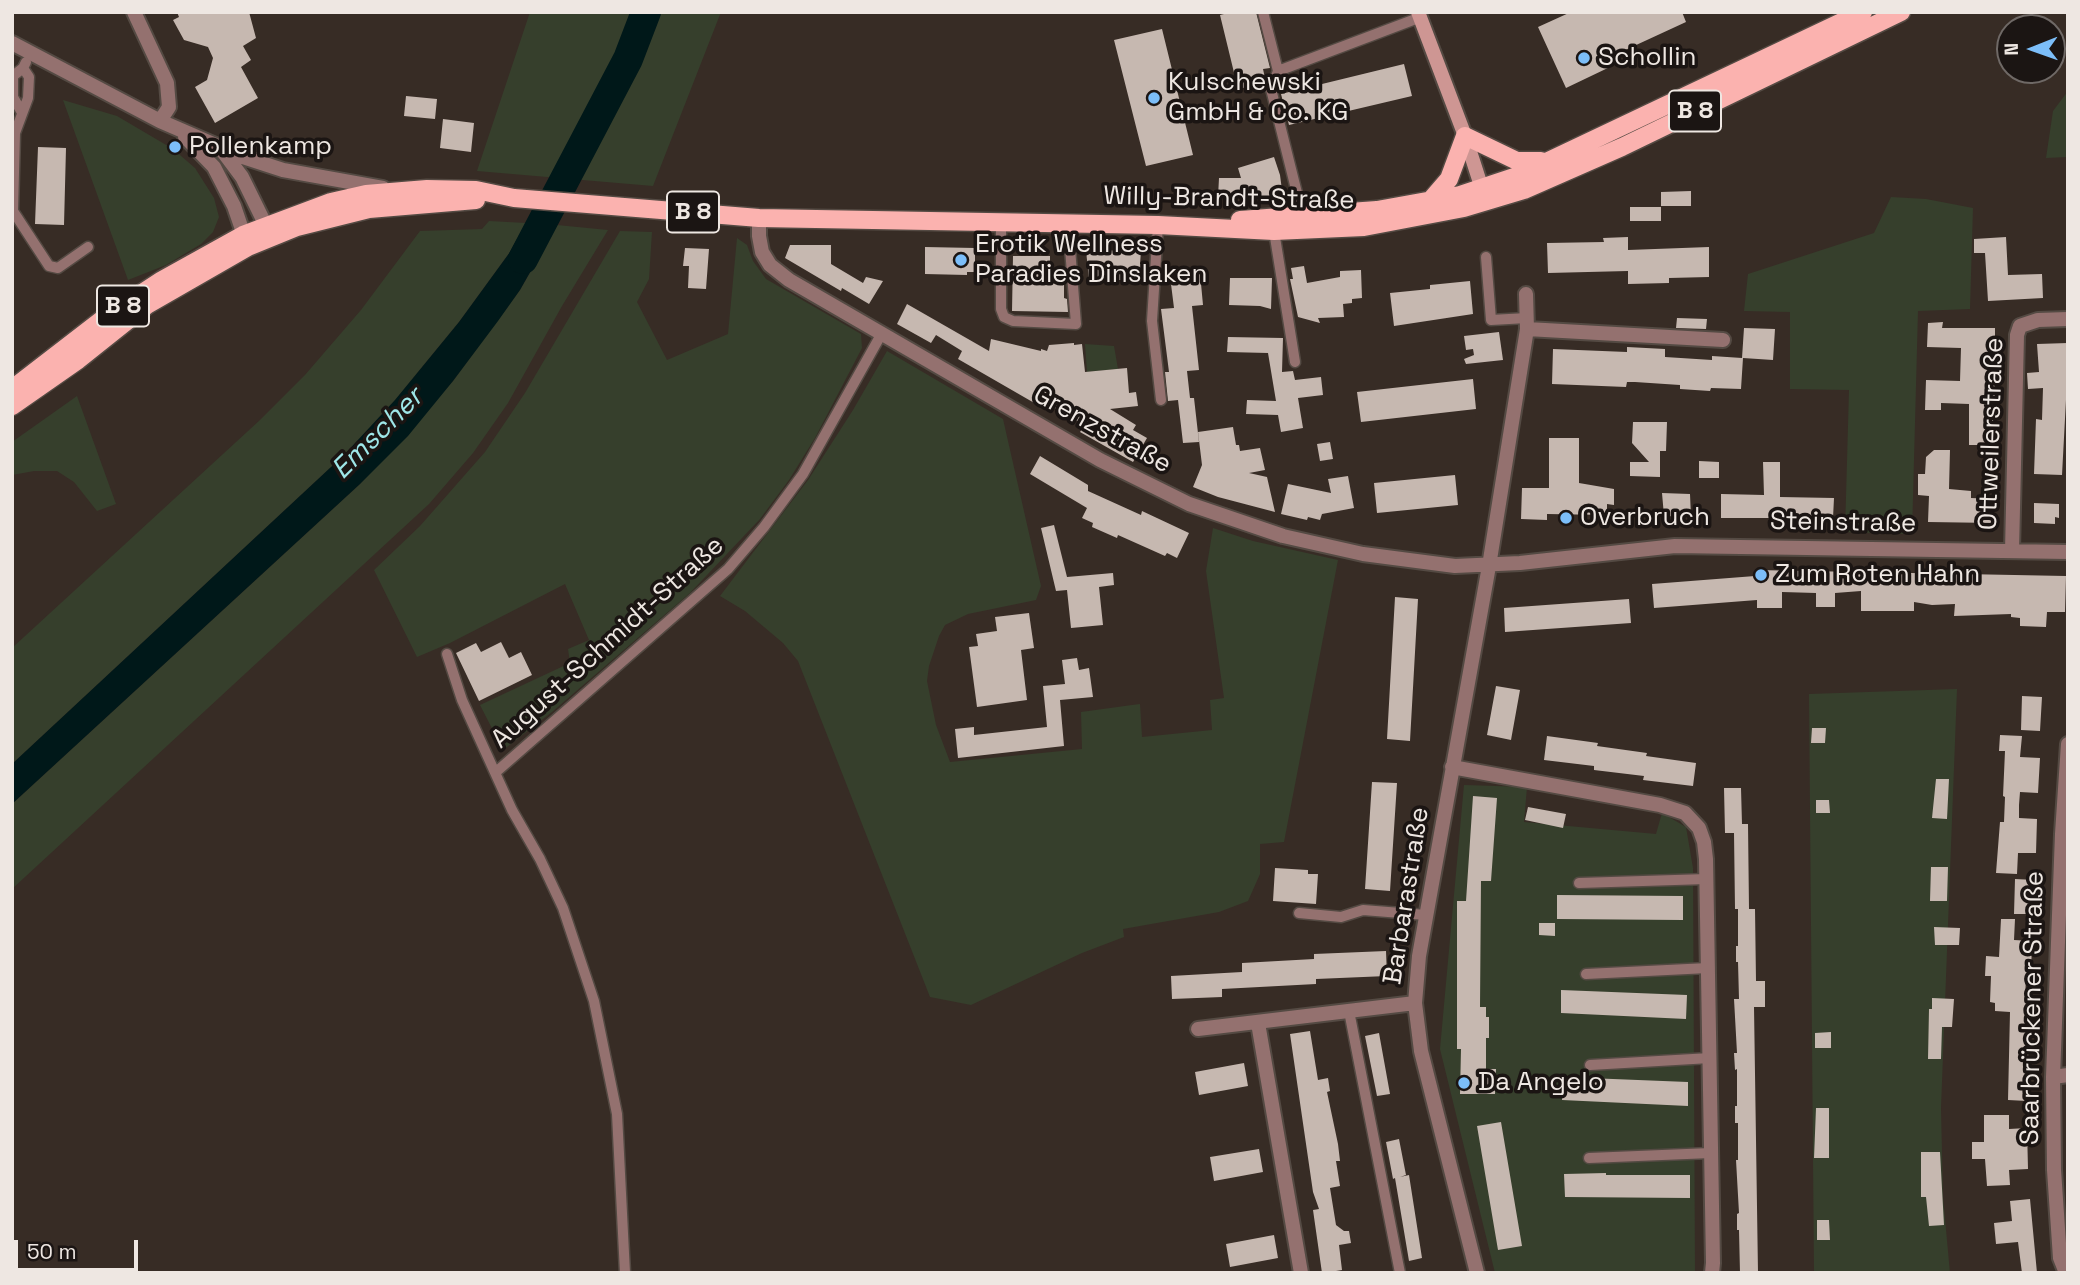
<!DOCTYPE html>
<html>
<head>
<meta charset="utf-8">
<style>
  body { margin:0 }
  #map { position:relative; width:2080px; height:1285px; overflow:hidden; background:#372c25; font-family:"Space Grotesk",sans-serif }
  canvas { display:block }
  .frame { position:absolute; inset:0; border:14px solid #eee7e2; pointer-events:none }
  .north { position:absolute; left:1996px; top:14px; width:70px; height:70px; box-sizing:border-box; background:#1b1513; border:2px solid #6f6966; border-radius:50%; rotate:269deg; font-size:19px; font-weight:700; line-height:28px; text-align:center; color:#eee7e2 }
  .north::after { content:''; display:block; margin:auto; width:24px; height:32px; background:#7cbef9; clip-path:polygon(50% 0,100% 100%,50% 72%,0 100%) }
  .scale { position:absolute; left:14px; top:1240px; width:124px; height:32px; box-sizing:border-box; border:4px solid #eee7e2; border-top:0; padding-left:9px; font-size:21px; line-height:24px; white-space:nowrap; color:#eee7e2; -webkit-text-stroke:5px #1b1513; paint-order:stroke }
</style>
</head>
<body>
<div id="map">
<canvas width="2080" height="1285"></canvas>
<div class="frame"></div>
<div class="north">N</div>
<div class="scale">50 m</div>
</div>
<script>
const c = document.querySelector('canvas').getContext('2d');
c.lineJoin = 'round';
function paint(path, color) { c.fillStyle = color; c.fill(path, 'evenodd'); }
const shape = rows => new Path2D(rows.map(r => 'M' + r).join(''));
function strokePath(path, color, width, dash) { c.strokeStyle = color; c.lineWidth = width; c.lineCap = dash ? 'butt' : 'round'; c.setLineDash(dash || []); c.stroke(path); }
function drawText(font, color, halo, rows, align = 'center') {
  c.font = font + ' "Space Grotesk",sans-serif'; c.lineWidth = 7; c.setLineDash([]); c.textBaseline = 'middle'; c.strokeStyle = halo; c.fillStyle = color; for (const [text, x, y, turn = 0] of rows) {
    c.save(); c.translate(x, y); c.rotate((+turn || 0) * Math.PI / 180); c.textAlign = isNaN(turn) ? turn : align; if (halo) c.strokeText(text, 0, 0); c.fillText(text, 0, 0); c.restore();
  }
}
paint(shape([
  [530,12,721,12,653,186,477,171],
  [2068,91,2068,157,2046,158,2053,111],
  [63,100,117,116,173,149,195,168,214,198,219,217,213,232,201,244,166,265,128,280],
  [1891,197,1926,199,1973,208,1970,309,1918,311,1912,534,1845,532,1849,390,1790,389,1790,312,1744,311,1748,274,1874,233],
  [489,221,526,223,510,252,459,322,395,400,345,454,12,764,12,648,260,420,305,375,361,310,420,231,482,229],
  [557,225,608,230,562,306,508,403,473,453,429,504,12,889,12,804,360,484,453,381,520,290],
  [620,231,652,232,649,279,637,302,667,360,728,334,737,238,747,245,753,261,766,279,861,334,862,348,815,438,789,480,760,519,690,593,552,712,503,750,480,705,570,663,568,649,589,640,565,584,450,643,417,657,374,570,420,526,485,452,525,393],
  [1085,344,1114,346,1118,369,1087,372],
  [887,351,1003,419,1041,586,1036,600,968,614,945,625,939,636,929,666,927,681,936,725,950,762,1082,749,1081,712,1132,705,1140,704,1142,737,1212,730,1210,700,1224,698,1206,571,1213,528,1253,541,1338,560,1284,842,1260,844,1260,874,1248,901,1219,912,1123,929,1124,937,1082,953,971,1005,930,997,798,661,783,643,745,611,720,596,808,480,853,410],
  [77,396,116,504,97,511,74,482,57,471,34,471,12,475,12,442],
  [1957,689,1941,1108,1943,1197,1950,1273,1814,1273,1809,694],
  [1464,785,1527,787,1524,822,1656,834,1662,813,1686,827,1693,868,1695,1273,1495,1273,1440,1049]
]), '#363f2c');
paint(shape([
  [526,223,557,225,520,290,498,321,453,381,408,436,360,484,12,804,12,764,345,454,395,400,459,322,510,252]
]), '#001819');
strokePath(shape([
  [523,259,628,59,646,12]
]), '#001819', 30);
paint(shape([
  [177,12,249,12,256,38,243,46,251,60,241,67,258,98,215,123,195,87,207,80,213,58,208,47,184,40,173,20,179,17],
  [1232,12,1256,12,1270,68,1263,69,1266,83,1238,89,1220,15],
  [1571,12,1682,12,1686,22,1608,58,1612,66,1566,88,1538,27],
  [1162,29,1193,155,1146,166,1114,40],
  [1404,64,1412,96,1289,125,1281,94],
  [406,96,437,99,435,119,404,116],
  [443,119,474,123,471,152,440,148],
  [38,147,66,148,64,225,35,224],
  [1274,157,1280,175,1283,198,1218,197,1219,178,1241,178,1238,168],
  [1691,191,1691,206,1661,206,1661,192],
  [1630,207,1661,207,1661,221,1630,221],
  [1628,237,1628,250,1709,247,1709,277,1669,278,1669,283,1628,284,1628,271,1548,273,1547,243,1604,242,1603,238],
  [2006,237,2008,275,2042,274,2043,298,1988,301,1985,253,1974,253,1974,239],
  [790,245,831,245,831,264,863,283,866,277,883,281,869,304,842,288,841,291,785,258],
  [925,247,975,248,975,272,967,272,967,275,925,274],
  [685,248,709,249,706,289,688,288,689,266,683,266],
  [1086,250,1141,251,1140,264,1144,264,1144,280,1089,280],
  [1013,256,1050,256,1050,283,1064,284,1064,298,1067,299,1068,312,1012,311],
  [1304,266,1307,283,1340,277,1340,271,1361,270,1362,298,1352,299,1352,303,1343,304,1344,317,1318,318,1320,323,1298,317,1290,279,1293,279,1291,268],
  [1200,273,1203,305,1192,306,1199,370,1187,371,1190,398,1194,398,1199,442,1183,443,1178,400,1168,401,1165,372,1169,372,1161,309,1174,308,1170,276],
  [1230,278,1272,278,1271,309,1260,306,1229,305],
  [1470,281,1473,314,1394,326,1390,293,1430,289,1430,285],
  [907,304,989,351,991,339,1041,351,1041,349,1047,351,1049,345,1074,343,1074,345,1082,344,1085,372,1127,368,1129,393,1136,392,1138,406,1110,409,1136,425,1133,430,1147,438,1133,462,1080,432,1084,426,1074,419,1045,404,1043,408,958,359,962,351,936,335,931,343,897,324],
  [1677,318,1707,319,1706,329,1676,328],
  [1943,322,1942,328,1995,328,1995,445,1969,445,1969,404,1941,403,1941,410,1925,410,1926,380,1960,381,1961,348,1927,347,1928,323],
  [1744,328,1775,329,1773,360,1743,358,1741,389,1711,388,1710,391,1680,389,1680,385,1635,382,1627,382,1626,387,1552,384,1553,349,1627,352,1627,347,1665,349,1665,357,1712,360,1712,356,1742,358],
  [1499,332,1503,360,1466,364,1464,359,1474,355,1473,349,1466,350,1464,336],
  [1228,337,1283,338,1282,372,1293,371,1295,380,1321,377,1323,395,1298,398,1303,428,1281,432,1278,415,1246,414,1247,400,1276,401,1268,353,1227,352],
  [2068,343,2068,400,2066,400,2062,475,2034,474,2036,419,2042,420,2043,388,2028,389,2027,373,2039,372,2037,344],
  [1473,379,1476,409,1361,422,1357,392],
  [1633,422,1667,422,1666,451,1660,451,1660,477,1630,476,1630,462,1649,462,1632,443],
  [1233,427,1236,445,1239,445,1240,451,1260,448,1265,470,1249,473,1267,477,1275,512,1218,497,1193,487,1202,465,1198,432],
  [1549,438,1579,438,1579,483,1614,489,1614,505,1607,504,1607,515,1547,514,1547,520,1521,519,1522,488,1549,488],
  [1330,442,1333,459,1320,461,1317,444],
  [1934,450,1950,450,1949,489,1971,491,1971,498,1994,499,1994,523,1928,522,1929,496,1918,495,1918,474,1925,474,1926,457],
  [1040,456,1088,485,1088,491,1141,515,1142,511,1189,533,1177,558,1167,553,1165,556,1118,535,1117,538,1092,527,1093,523,1082,518,1087,508,1030,474],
  [1699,461,1719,462,1719,478,1699,478],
  [1763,462,1780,462,1780,497,1834,498,1833,518,1721,518,1721,494,1764,495],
  [1455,475,1458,505,1377,513,1374,483],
  [1348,476,1354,508,1322,514,1320,520,1308,517,1307,520,1281,514,1288,484,1331,493,1328,479],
  [1662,493,1690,494,1691,517,1664,516],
  [2034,503,2059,504,2059,518,2055,517,2055,524,2034,523],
  [1054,525,1067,577,1113,573,1114,585,1099,587,1103,625,1071,628,1067,590,1056,591,1041,528],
  [1756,570,2066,576,2065,612,2047,612,2046,627,2020,626,2020,618,2011,617,2011,614,1954,616,1955,604,1932,605,1914,602,1914,611,1861,611,1861,591,1835,593,1835,607,1816,607,1816,593,1782,592,1782,608,1757,608,1757,600,1654,608,1652,584,1755,576],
  [1395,597,1418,599,1410,741,1387,739],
  [1629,599,1631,623,1505,632,1504,608],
  [1029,613,1034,648,1021,650,1027,700,977,707,969,647,978,646,976,634,997,631,995,617],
  [501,642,509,658,521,652,532,675,479,701,456,653,476,643,481,652],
  [1077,658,1079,670,1089,668,1093,697,1060,700,1064,746,958,758,955,729,974,727,974,735,1047,727,1043,686,1065,684,1062,660],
  [1496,686,1520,690,1511,740,1487,735],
  [2022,696,2042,697,2040,731,2021,730],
  [1812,728,1826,728,1825,743,1811,743],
  [2000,735,2022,736,2020,757,2040,758,2038,793,2020,792,2019,805,2019,818,2037,819,2036,853,2018,853,2017,874,1996,873,2000,822,2004,822,2005,797,2003,796,2005,751,1999,751],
  [1547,736,1598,743,1597,746,1647,753,1646,756,1696,763,1693,786,1643,780,1644,776,1594,770,1594,766,1544,760],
  [1936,779,1949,779,1947,819,1932,818],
  [1372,782,1397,783,1390,891,1365,889],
  [1724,788,1741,788,1742,824,1748,824,1749,909,1735,909,1734,833,1725,833],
  [1473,796,1497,798,1491,881,1481,881,1480,1007,1486,1007,1486,1017,1489,1017,1489,1038,1486,1038,1486,1069,1496,1069,1495,1094,1460,1094,1461,1049,1457,1049,1457,901,1466,901],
  [1816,800,1829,800,1830,813,1816,813],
  [1528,807,1566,814,1563,828,1525,820],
  [1931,867,1948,867,1947,901,1930,901],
  [1275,868,1308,870,1308,874,1318,874,1316,904,1273,901],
  [2015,879,2035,880,2034,914,2014,914],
  [1557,895,1683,896,1683,920,1557,919],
  [1738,909,1755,909,1756,981,1765,981,1765,1007,1754,1007,1758,1273,1740,1273,1739,1230,1737,1230,1737,1214,1739,1213,1736,1160,1738,1160,1738,1123,1735,1123,1735,1106,1737,1106,1737,1069,1735,1070,1734,1053,1737,1053,1734,999,1739,999,1738,962,1736,962,1736,946,1738,946],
  [2001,919,2015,919,2014,940,2032,941,2031,975,2026,975,2025,1002,2030,1002,2027,1101,2008,1100,2010,1012,1995,1011,1995,1003,1990,1002,1991,976,1985,976,1986,956,1999,957],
  [1539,923,1555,923,1555,936,1539,935],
  [1934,927,1960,928,1959,945,1935,945],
  [1386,951,1387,976,1316,979,1316,984,1222,989,1222,997,1172,999,1171,976,1242,972,1242,963,1314,959,1314,954],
  [1561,990,1687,995,1686,1019,1561,1013],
  [1932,998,1954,999,1952,1027,1942,1027,1941,1059,1928,1059,1929,1009,1932,1009],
  [1310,1031,1318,1080,1328,1078,1330,1091,1327,1092,1338,1144,1340,1161,1336,1161,1340,1186,1330,1188,1336,1225,1344,1231,1349,1231,1351,1243,1339,1245,1342,1270,1324,1273,1322,1273,1313,1210,1319,1209,1313,1192,1290,1034],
  [1831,1032,1831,1048,1815,1048,1815,1033],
  [1379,1033,1390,1094,1377,1096,1365,1036],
  [1244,1063,1248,1086,1199,1095,1195,1072],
  [1563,1077,1688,1082,1688,1106,1562,1100],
  [1816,1108,1829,1108,1829,1158,1814,1158],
  [1984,1115,2009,1115,2009,1129,2027,1128,2028,1169,2009,1170,2010,1185,1987,1186,1985,1159,1972,1159,1972,1142,1984,1142],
  [1501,1122,1522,1246,1498,1250,1477,1126],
  [1399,1139,1406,1175,1400,1177,1409,1175,1422,1258,1409,1261,1395,1178,1393,1179,1386,1142],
  [1259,1149,1263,1172,1214,1181,1210,1157],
  [1921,1152,1940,1152,1944,1225,1929,1226,1926,1197,1921,1197],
  [1606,1173,1606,1175,1690,1175,1690,1198,1565,1197,1564,1174],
  [2030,1199,2037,1273,2022,1273,2018,1242,1996,1244,1994,1223,2012,1221,2010,1201],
  [1817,1220,1829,1220,1830,1240,1817,1240],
  [1274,1235,1278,1258,1230,1267,1226,1244]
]), '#c6b8b0');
const lane = shape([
  [1263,12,1278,71,1271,89,1298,197,1299,219],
  [23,68,29,77,28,98,15,133,13,211,49,266,58,268,88,247],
  [1278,71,1421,17],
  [21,111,13,97,13,76,23,68,26,62],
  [1001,223,1001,309,1004,317,1013,321,1076,324,1068,223],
  [1158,225,1152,321,1161,400],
  [1274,231,1295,362],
  [1486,257,1491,320,1527,318],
  [447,654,462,700,512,810,540,859,563,908,594,1001,617,1114,625,1273],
  [496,772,728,569,764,527,803,474,882,333],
  [1579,883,1707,879],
  [1299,913,1341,917,1363,910,1426,915],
  [1586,974,1708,968],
  [1349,1011,1400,1273],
  [1590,1065,1710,1058],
  [1589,1158,1711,1153]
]);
const street = shape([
  [134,12,167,83,169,107,160,121],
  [12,43,160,121,243,157,283,170,383,188],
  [185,137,214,167,234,206,247,244],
  [221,149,242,177,270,234],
  [759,218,759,236,762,252,770,265,789,280,1100,460,1189,504,1283,536,1363,554,1455,566,1520,563,1675,546,2068,552],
  [1527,329,1723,340],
  [2012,551,2017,335,2020,326,2038,320,2068,319],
  [1452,767,1660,805,1685,813,1699,828,1704,842,1706,859,1713,1263,1712,1273],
  [1258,1023,1301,1273],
  [1198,1029,1415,1003],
  [2053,1077,2068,1075],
  [1477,1273,1421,1051,1415,1003,1419,956,1489,566,1527,329,1526,294],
  [2066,1273,2060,1258,2054,1170,2053,1077,2062,834,2068,744]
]);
const secondary = shape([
  [1418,12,1465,136,1484,195]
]);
const primary = shape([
  [1430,201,1449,179,1465,136,1517,161,1541,161],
  [1240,220,1377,210,1460,195,1517,176,1863,12],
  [12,389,104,318,162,280,243,235,331,202,366,194,427,189,476,190,514,198,759,218,1158,225,1274,231,1364,227,1464,208,1524,190,1622,147,1901,12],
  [12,406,78,360,147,305,248,247,297,227,369,209,476,200]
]);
strokePath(lane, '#544a43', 13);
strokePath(street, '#544a43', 18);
strokePath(secondary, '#544a43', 18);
strokePath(primary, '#544a43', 21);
strokePath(lane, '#94716f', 10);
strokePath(street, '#94716f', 14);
strokePath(secondary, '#ce9693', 14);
strokePath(primary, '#fbb2af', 18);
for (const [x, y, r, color] of [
  [1584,58,7,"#7cbef9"],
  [1154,98,7,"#7cbef9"],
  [175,147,7,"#7cbef9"],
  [961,260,7,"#7cbef9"],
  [1566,518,7,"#7cbef9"],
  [1761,575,7,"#7cbef9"],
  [1464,1083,7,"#7cbef9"]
]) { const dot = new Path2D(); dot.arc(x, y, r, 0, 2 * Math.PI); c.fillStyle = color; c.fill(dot); strokePath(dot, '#1b1513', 2.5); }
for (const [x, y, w] of [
  [1695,111,52],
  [693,212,52],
  [123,306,52]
]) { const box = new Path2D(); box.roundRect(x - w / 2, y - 20.5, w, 41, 5); c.fillStyle = '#1b1513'; c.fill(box); strokePath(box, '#eee7e2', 2); }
drawText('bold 24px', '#eee7e2', null, [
  ["B 8",1695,111],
  ["B 8",693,212],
  ["B 8",123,306]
]);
drawText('26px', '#eee7e2', '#1b1513', [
  ["Schollin",1598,58],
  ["Kulschewski",1168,83],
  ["GmbH & Co. KG",1168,113],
  ["Pollenkamp",189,147],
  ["Erotik Wellness",975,245],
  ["Paradies Dinslaken",975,275],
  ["Overbruch",1580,518],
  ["Zum Roten Hahn",1775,575],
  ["Da Angelo",1478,1083]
], 'left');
drawText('26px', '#eee7e2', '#1b1513', [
  ["Willy-Brandt-Straße",1229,199,1],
  ["Grenzstraße",1102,430,29],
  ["Ottweilerstraße",1992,434,-88],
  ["Steinstraße",1843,523,1],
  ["August-Schmidt-Straße",608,643,-42],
  ["Barbarastraße",1407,896,-81],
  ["Saarbrückener Straße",2033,1008,-89]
]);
drawText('italic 28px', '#9ee6e8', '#1b1513', [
  ["Emscher",378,434,-45]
]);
</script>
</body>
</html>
